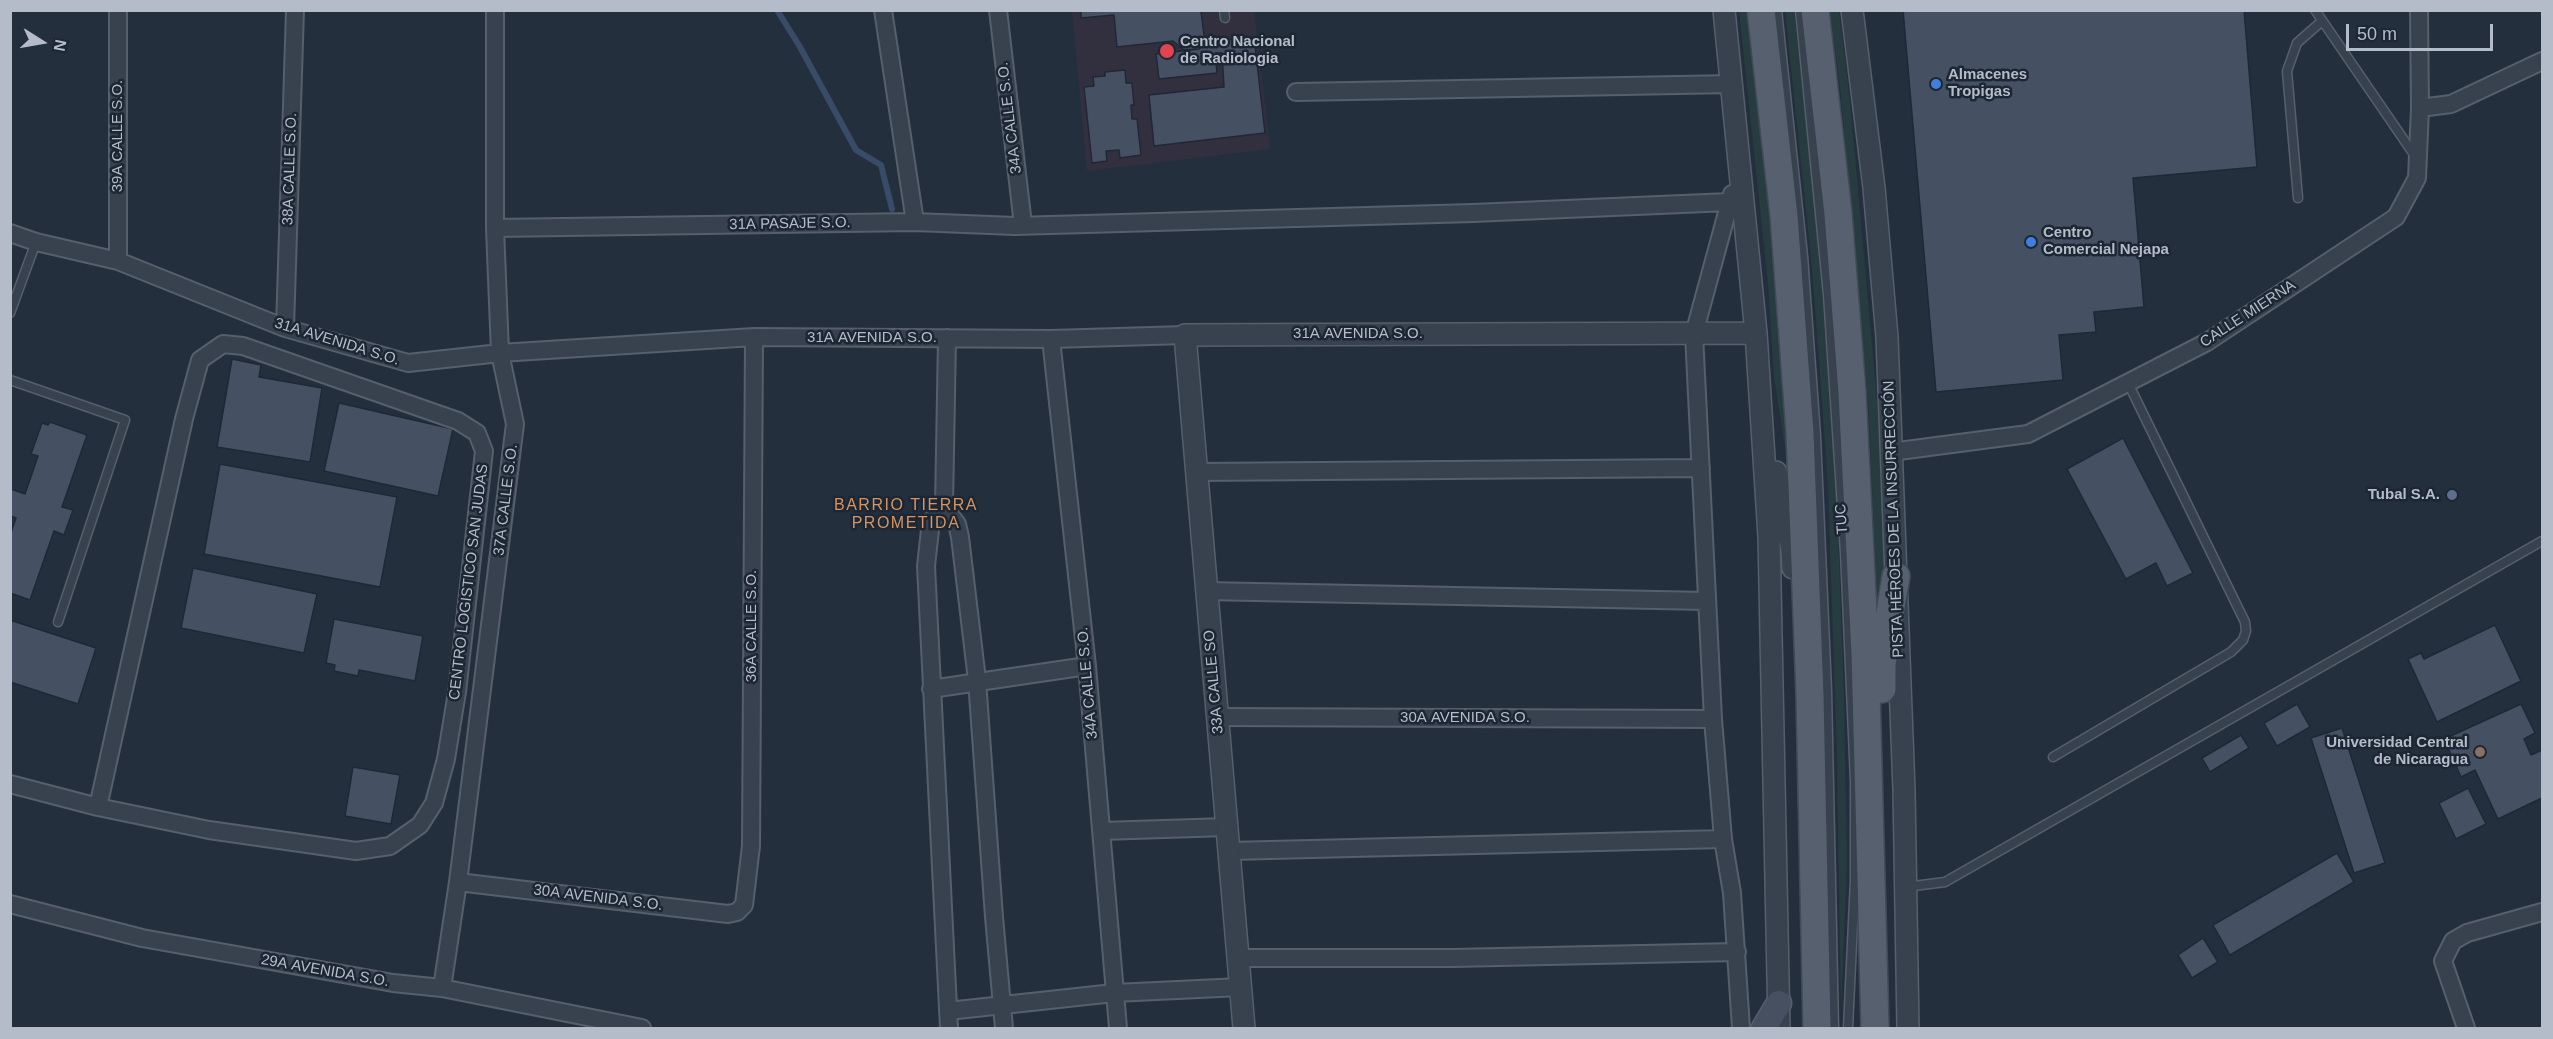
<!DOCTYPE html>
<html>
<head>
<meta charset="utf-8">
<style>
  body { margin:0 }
  #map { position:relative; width:2553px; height:1039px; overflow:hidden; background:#242f3e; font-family:Helvetica,sans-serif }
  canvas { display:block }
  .frame { position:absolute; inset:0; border:12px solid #b4bcc9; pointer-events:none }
  .north { position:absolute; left:12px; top:12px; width:60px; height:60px; -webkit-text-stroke:4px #1d2633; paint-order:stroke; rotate:101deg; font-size:16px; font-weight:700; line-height:24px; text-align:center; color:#b4bcc9 }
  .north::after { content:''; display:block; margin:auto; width:21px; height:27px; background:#b4bcc9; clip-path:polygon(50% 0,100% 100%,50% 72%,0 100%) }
  .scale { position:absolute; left:2346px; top:24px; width:147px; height:27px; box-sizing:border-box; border:3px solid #b4bcc9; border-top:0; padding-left:8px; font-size:18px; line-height:21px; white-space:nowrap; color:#b4bcc9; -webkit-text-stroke:4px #1d2633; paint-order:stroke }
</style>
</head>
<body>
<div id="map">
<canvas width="2553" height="1039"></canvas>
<div class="frame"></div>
<div class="north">N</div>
<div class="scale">50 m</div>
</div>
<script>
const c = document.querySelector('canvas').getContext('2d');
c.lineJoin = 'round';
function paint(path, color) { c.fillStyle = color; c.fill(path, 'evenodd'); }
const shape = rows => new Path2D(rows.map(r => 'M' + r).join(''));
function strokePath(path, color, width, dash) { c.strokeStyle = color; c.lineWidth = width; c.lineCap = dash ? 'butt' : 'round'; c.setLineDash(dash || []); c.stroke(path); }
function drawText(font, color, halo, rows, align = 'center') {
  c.font = font + ' Helvetica,sans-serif'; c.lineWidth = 5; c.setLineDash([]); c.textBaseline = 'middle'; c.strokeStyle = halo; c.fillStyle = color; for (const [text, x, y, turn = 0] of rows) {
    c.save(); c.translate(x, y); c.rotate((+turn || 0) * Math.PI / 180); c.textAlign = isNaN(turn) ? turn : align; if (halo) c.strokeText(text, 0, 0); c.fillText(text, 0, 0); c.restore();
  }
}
paint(shape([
  [1072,11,1254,11,1270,149,1087,171]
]), '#32303f');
paint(shape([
  [1739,11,1748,11,1768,186,1785,395,1788,466,1774,378,1768,283],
  [1785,11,1794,11,1819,245,1837,504,1844,693,1847,863,1841,1012,1837,760,1828,485,1812,267],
  [1830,11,1839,11,1850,100,1877,402,1884,531,1884,566,1878,620,1868,400,1841,95]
]), '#263c3f');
strokePath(shape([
  [777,10,800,47,856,150,881,165,892,209]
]), '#394c67', 6);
const building = shape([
  [1081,10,1207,10,1201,12,1205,42,1199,49,1184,50,1173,41,1117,47,1114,15,1081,18,1081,10],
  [1903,10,2244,10,2257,167,2133,178,2144,307,2094,312,2096,332,2059,335,2063,380,1936,392,1903,10],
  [1254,37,1265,133,1154,146,1149,95,1224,87,1222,53,1215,53,1217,73,1159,79,1156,54,1199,49,1205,42,1254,37],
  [1125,70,1126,83,1132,83,1134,105,1131,105,1132,119,1137,119,1141,155,1120,158,1119,150,1106,151,1107,161,1092,163,1084,87,1094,86,1093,77,1105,76,1105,72,1125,70],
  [232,359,261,365,259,377,322,388,310,462,217,447,232,359],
  [339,403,453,429,438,496,324,471,339,403],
  [50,422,87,435,62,507,73,510,64,535,54,531,30,600,10,593,10,535,16,518,10,516,10,491,11,489,25,494,38,456,31,454,42,423,48,425,50,422],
  [2123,438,2193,573,2167,586,2156,563,2126,579,2067,469,2123,438],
  [220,464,397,497,380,587,204,554,220,464],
  [193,568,317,594,304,653,181,628,193,568],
  [334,619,423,636,415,681,359,670,358,676,334,671,335,665,326,663,334,619],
  [10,620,96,648,78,704,10,682,10,620],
  [2495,625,2521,681,2437,722,2408,659,2421,653,2424,659,2495,625],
  [2297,704,2310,727,2277,746,2264,723,2297,704],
  [2521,704,2535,733,2524,739,2531,755,2542,750,2542,798,2498,819,2475,770,2461,777,2444,739,2521,704],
  [2342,728,2385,863,2354,873,2311,738,2342,728],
  [2241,735,2249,748,2210,772,2202,758,2241,735],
  [353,767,400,775,391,824,345,816,353,767],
  [2468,788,2486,824,2456,839,2439,803,2468,788],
  [2337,853,2354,882,2230,955,2213,925,2337,853],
  [2203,938,2218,962,2192,978,2178,955,2203,938]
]);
paint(building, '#455162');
strokePath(building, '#1f2835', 1.5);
const service = shape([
  [1224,10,1225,18],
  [1777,10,1803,256,1816,436,1827,690,1834,1028],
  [1800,10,1828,295,1845,553,1855,781,1855,880,1848,1028],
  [2315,10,2415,156],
  [2298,198,2287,71,2297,43,2322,21],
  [10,313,36,242],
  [10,380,125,420,58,622],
  [2053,757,2231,652,2243,640,2246,631,2245,622,2128,383],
  [1906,887,1945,882,2542,541]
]);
const minor = shape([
  [883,10,915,222],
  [998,10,1023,225],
  [1296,92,1733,84],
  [2420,108,2451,104,2542,61],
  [1732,194,1694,334,1713,719,1723,839,1732,893,1741,1028],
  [495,228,915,222,1015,226,1086,224,1473,213,1729,202],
  [10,233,36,242,118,261,285,328,408,363,500,353,754,337,1051,339,1185,335],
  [118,261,118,10],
  [285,328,295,10],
  [947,338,944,507,957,524,960,537,977,680,994,917,1004,1028],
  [1051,339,1087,666,1118,1028],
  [1891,452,2028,434,2207,342,2396,217,2417,178,2420,108,2419,10],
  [1197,472,1701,468],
  [944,507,931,521,926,566,949,1028],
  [1205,591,1707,601],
  [931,689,1087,666],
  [1217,717,1713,719],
  [10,784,98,807,209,830,356,851,390,846,420,825,434,803,446,759,457,692,484,451,477,433,458,421,243,346,223,344,200,360,184,419,98,807],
  [1101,831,1227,827],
  [1229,851,1723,839],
  [458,882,728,914,737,912,744,905,751,846,754,337],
  [10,904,142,938,393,983,442,988,642,1028],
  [1239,958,1452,958,1737,952],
  [442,988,458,882,515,424,500,353,495,228,495,10],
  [948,1011,1114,993,1241,987],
  [2466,1028,2443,961,2453,941,2467,933,2542,912]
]);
const tertiary = shape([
  [1724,10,1756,333,1769,536,1779,1028],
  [1852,10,1874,188,1887,337,1904,790,1908,1028],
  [1776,472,1792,549,1793,568],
  [1244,1028,1185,335,1756,333]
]);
const secondary = shape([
  [1764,1028,1779,1003]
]);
const primary = shape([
  [1761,10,1784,216,1800,433,1810,695,1817,1028],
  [1815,10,1838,213,1852,392,1865,654,1875,1028],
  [1882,689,1882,664,1896,576]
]);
strokePath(service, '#565f6c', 11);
strokePath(minor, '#565f6c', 20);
strokePath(tertiary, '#565f6c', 24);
strokePath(secondary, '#565f6c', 27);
strokePath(primary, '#414a57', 30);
strokePath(service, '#38414e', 8);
strokePath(minor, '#38414e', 16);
strokePath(tertiary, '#38414e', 21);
strokePath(secondary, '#465061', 24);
strokePath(primary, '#56606e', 27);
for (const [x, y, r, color] of [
  [1167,51,8,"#e0444e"],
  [1936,84,6,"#3f7fe0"],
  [2031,242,6,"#3f7fe0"],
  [2452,495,6,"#5c6f8a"],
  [2480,752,6,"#8d6e63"]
]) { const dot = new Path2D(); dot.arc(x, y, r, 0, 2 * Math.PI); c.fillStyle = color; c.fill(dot); strokePath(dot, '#1d2633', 2); }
drawText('bold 15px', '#b4bcc9', '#1d2633', [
  ["Centro Nacional",1180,42],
  ["de Radiologia",1180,59],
  ["Almacenes",1948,75],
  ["Tropigas",1948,92],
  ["Centro",2043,233],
  ["Comercial Nejapa",2043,250],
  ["Tubal S.A.",2440,495,"right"],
  ["Universidad Central",2468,743,"right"],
  ["de Nicaragua",2468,760,"right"]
], 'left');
drawText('15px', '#b4bcc9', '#1d2633', [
  ["34A CALLE S.O.",1010,118,-97],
  ["39A CALLE S.O.",118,136,-90],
  ["38A CALLE S.O.",290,169,-88],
  ["31A PASAJE S.O.",790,224,-1],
  ["CALLE MIERNA",2248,314,-33],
  ["31A AVENIDA S.O.",1358,334],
  ["31A AVENIDA S.O.",872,338],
  ["31A AVENIDA S.O.",337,342,17],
  ["37A CALLE S.O.",506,500,-83],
  ["TUC",1842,519,-94],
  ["PISTA HÉROES DE LA INSURRECCIÓN",1894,519,-92],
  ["CENTRO LOGISTICO SAN JUDAS",469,582,-83],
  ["36A CALLE S.O.",752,626,-90],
  ["33A CALLE SO",1214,682,-95],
  ["34A CALLE S.O.",1088,683,-95],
  ["30A AVENIDA S.O.",1465,718],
  ["30A AVENIDA S.O.",598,898,7],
  ["29A AVENIDA S.O.",325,971,10]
]);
c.letterSpacing = '1.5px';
drawText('16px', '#d59563', '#1d2633', [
  ["BARRIO TIERRA",906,506],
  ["PROMETIDA",906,524]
]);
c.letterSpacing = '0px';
</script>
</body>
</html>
